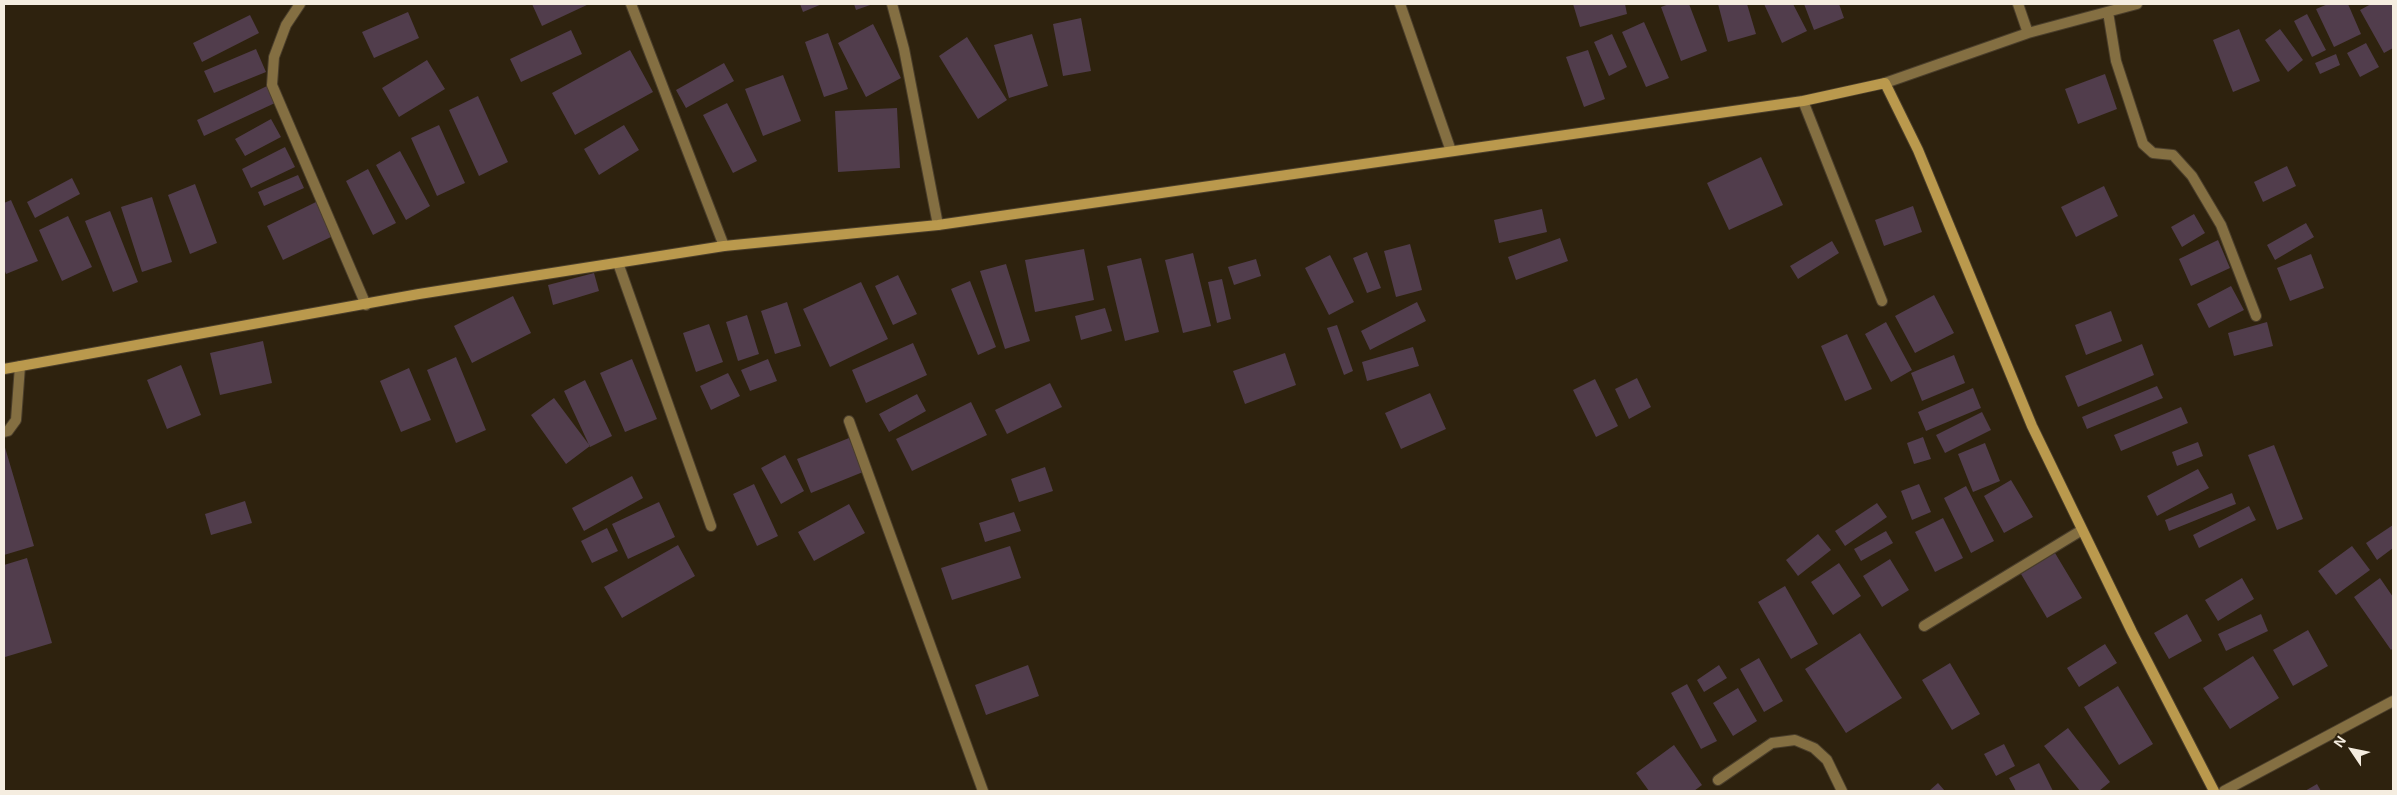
<!DOCTYPE html>
<html>
<head>
<meta charset="utf-8">
<style>
  body { margin:0 }
  #map { position:relative; width:2397px; height:795px; overflow:hidden; background:#2e220e; font-family:Helvetica,sans-serif }
  canvas { display:block }
  .frame { position:absolute; inset:0; border:5px solid #f5ede0; pointer-events:none }
  .north { position:absolute; left:2327px; top:725px; width:50px; height:50px; -webkit-text-stroke:4px #2e220e; paint-order:stroke; rotate:304deg; font-size:14px; font-weight:700; line-height:20px; text-align:center; color:#f5ede0 }
  .north::after { content:''; display:block; margin:auto; width:18px; height:22px; background:#f5ede0; clip-path:polygon(50% 0,100% 100%,50% 72%,0 100%) }
</style>
</head>
<body>
<div id="map">
<canvas width="2397" height="795"></canvas>
<div class="frame"></div>
<div class="north">N</div>
</div>
<script>
const c = document.querySelector('canvas').getContext('2d');
c.lineJoin = 'round';
function paint(path, color) { c.fillStyle = color; c.fill(path, 'evenodd'); }
const shape = rows => new Path2D(rows.map(r => 'M' + r).join(''));
function strokePath(path, color, width, dash) { c.strokeStyle = color; c.lineWidth = width; c.lineCap = dash ? 'butt' : 'round'; c.setLineDash(dash || []); c.stroke(path); }
paint(shape([
  [532,4,589,4,542,26],
  [800,4,822,4,803,12],
  [854,4,873,4,856,10],
  [1573,4,1625,4,1627,14,1580,27],
  [1669,4,1689,4,1707,51,1681,61,1661,7],
  [1718,4,1747,4,1756,34,1728,42],
  [1764,4,1793,4,1807,31,1782,43],
  [1804,4,1839,4,1844,18,1814,30],
  [2328,4,2348,4,2361,34,2334,47,2316,9],
  [2371,4,2393,4,2393,48,2384,53,2360,10],
  [408,12,419,38,374,58,362,32],
  [2307,14,2326,50,2312,57,2294,21],
  [250,15,259,33,202,62,193,43],
  [1081,18,1091,71,1063,76,1053,24],
  [1644,22,1669,78,1646,87,1622,32],
  [873,24,901,78,866,97,838,43],
  [2239,29,2260,81,2233,92,2213,40],
  [2280,29,2303,60,2288,72,2265,40],
  [571,30,582,54,521,82,510,59],
  [828,33,848,89,824,97,805,42],
  [1032,34,1048,86,1009,98,994,45],
  [1612,34,1627,67,1609,76,1594,42],
  [967,37,1007,100,978,119,939,56],
  [2366,43,2379,67,2360,77,2347,53],
  [256,49,266,72,214,93,204,71],
  [630,50,653,92,575,135,552,93],
  [1588,50,1605,99,1584,107,1566,57],
  [2336,54,2340,65,2320,74,2315,63],
  [427,60,445,89,399,117,382,88],
  [724,63,734,81,686,108,676,90],
  [2105,74,2117,109,2078,124,2065,89],
  [783,75,801,121,763,136,745,89],
  [267,86,275,103,204,136,197,120],
  [478,96,508,162,479,176,449,110],
  [727,103,757,161,733,173,703,115],
  [897,108,900,168,838,172,835,111],
  [271,119,281,137,245,156,235,139],
  [439,125,465,183,437,196,411,138],
  [624,125,639,150,599,175,584,149],
  [285,147,295,167,251,188,242,169],
  [400,151,430,206,406,220,376,165],
  [1761,157,1783,205,1729,230,1707,183],
  [2287,166,2296,186,2263,202,2254,182],
  [368,169,396,223,373,235,346,181],
  [298,175,304,188,264,206,258,192],
  [72,178,80,194,35,218,27,202],
  [195,184,217,243,190,254,168,195],
  [2104,186,2118,216,2076,237,2061,207],
  [152,197,172,262,142,272,121,207],
  [11,200,38,261,6,274,4,269,4,203],
  [316,202,333,236,283,260,267,226],
  [1913,206,1922,232,1884,246,1875,220],
  [1542,209,1547,232,1499,243,1494,220],
  [110,211,138,282,113,292,85,221],
  [2194,214,2205,233,2182,247,2171,227],
  [68,216,92,267,62,281,39,230],
  [2306,223,2314,237,2275,260,2267,245],
  [1560,238,1568,261,1516,280,1508,257],
  [2218,240,2230,268,2191,286,2179,259],
  [1832,241,1839,253,1798,279,1790,266],
  [1410,244,1422,290,1396,297,1384,251],
  [1084,249,1094,300,1035,312,1025,260],
  [1367,252,1381,288,1367,293,1353,258],
  [1193,253,1211,326,1183,333,1165,260],
  [2311,254,2324,288,2290,301,2277,268],
  [1330,255,1354,302,1329,315,1305,268],
  [1141,258,1159,332,1125,341,1107,266],
  [1256,259,1261,276,1234,285,1228,267],
  [1006,264,1030,341,1005,349,980,271],
  [594,273,599,291,553,305,548,285],
  [898,275,917,314,893,325,875,286],
  [1222,279,1231,319,1217,323,1208,282],
  [970,281,996,347,978,355,951,289],
  [861,282,888,339,830,367,803,309],
  [2231,286,2244,310,2209,328,2197,304],
  [1934,295,1954,333,1915,353,1895,316],
  [513,296,531,333,472,363,454,326],
  [787,302,801,346,775,354,761,311],
  [1417,302,1426,321,1370,350,1361,331],
  [1105,308,1112,331,1081,340,1075,316],
  [2111,311,2122,341,2086,355,2075,325],
  [747,315,759,354,738,361,726,322],
  [1886,322,1912,370,1891,382,1865,334],
  [2267,322,2273,346,2234,356,2228,333],
  [709,324,723,362,696,372,683,333],
  [1337,325,1353,371,1344,375,1327,328],
  [1847,334,1872,389,1845,401,1821,346],
  [263,341,272,383,220,395,210,353],
  [913,343,927,375,866,403,852,370],
  [2142,344,2154,375,2078,407,2065,376],
  [1413,347,1419,366,1367,381,1362,362],
  [1285,353,1296,385,1245,404,1233,371],
  [1954,355,1965,383,1922,401,1911,373],
  [456,357,486,430,456,443,427,370],
  [632,359,657,419,625,432,600,373],
  [768,359,777,381,750,391,741,370],
  [181,365,201,415,167,429,147,380],
  [409,368,431,420,401,432,380,381],
  [728,373,740,396,711,410,700,386],
  [1637,378,1651,407,1629,419,1615,389],
  [1595,379,1618,426,1596,437,1573,390],
  [585,380,612,436,590,447,564,391],
  [1050,383,1062,407,1007,434,995,410],
  [2157,386,2163,398,2087,429,2082,417],
  [1973,388,1981,408,1926,431,1918,412],
  [1430,393,1446,429,1401,449,1385,413],
  [917,394,926,411,889,432,879,414],
  [554,398,590,446,566,464,531,415],
  [971,402,987,435,912,471,896,439],
  [2181,407,2188,423,2121,451,2114,435],
  [1982,412,1991,430,1945,453,1936,435],
  [1923,437,1931,459,1914,464,1907,443],
  [849,438,863,472,811,493,797,459],
  [2198,442,2203,456,2177,466,2172,452],
  [1985,443,2000,481,1973,492,1958,454],
  [4,444,34,546,4,555],
  [2274,445,2303,519,2277,530,2248,455],
  [785,455,804,491,781,504,761,468],
  [1045,467,1053,491,1019,502,1011,479],
  [2198,469,2209,488,2157,516,2147,496],
  [632,476,643,498,584,531,572,508],
  [2011,480,2033,517,2004,533,1984,496],
  [754,484,778,536,757,546,733,494],
  [1919,484,1931,512,1912,520,1901,491],
  [1966,486,1994,541,1971,553,1944,498],
  [2232,493,2236,504,2169,531,2165,520],
  [245,501,252,523,211,535,205,514],
  [659,502,675,537,628,559,612,524],
  [1877,503,1887,517,1845,546,1835,531],
  [849,504,865,533,814,561,798,532],
  [2249,506,2256,520,2199,548,2193,535],
  [1014,512,1021,531,985,542,979,523],
  [1943,518,1963,558,1935,572,1915,532],
  [2393,525,2393,548,2377,560,2366,543],
  [607,528,618,551,592,563,581,541],
  [1886,531,1893,543,1861,561,1854,549],
  [1818,534,1831,550,1798,576,1786,560],
  [678,545,695,576,622,618,604,587],
  [1010,546,1021,578,952,600,941,568],
  [2352,546,2370,570,2336,595,2318,571],
  [2055,553,2082,598,2047,618,2021,574],
  [27,558,52,643,5,657,4,565],
  [1890,559,1909,590,1882,607,1863,576],
  [1839,563,1861,596,1833,615,1811,582],
  [2242,578,2254,599,2218,621,2205,600],
  [2380,578,2393,597,2393,648,2391,650,2354,597],
  [1785,586,1818,644,1791,659,1758,602],
  [2187,614,2202,641,2169,659,2154,633],
  [2261,614,2268,631,2226,651,2218,634],
  [2308,630,2328,666,2293,686,2273,650],
  [1860,633,1902,698,1846,733,1805,669],
  [2105,644,2117,663,2079,687,2067,668],
  [2253,656,2279,698,2230,729,2203,688],
  [1759,658,1783,701,1764,712,1740,669],
  [1950,663,1980,714,1952,730,1922,680],
  [1028,665,1039,696,986,715,975,685],
  [1719,665,1727,678,1704,692,1697,680],
  [1687,684,1717,741,1701,749,1671,693],
  [2118,686,2153,744,2119,765,2084,707],
  [1738,688,1757,721,1733,736,1713,703],
  [2068,728,2110,782,2099,791,2080,791,2044,746],
  [2004,744,2015,766,1996,776,1984,754],
  [1674,745,1702,785,1694,791,1649,791,1636,773],
  [2039,763,2053,791,2016,791,2009,778],
  [1938,783,1945,791,1929,791],
  [2317,784,2321,791,2305,791]
]), '#513d4c');
const street = shape([
  [300,4,286,25,274,57,272,85,366,305],
  [631,4,724,246],
  [892,4,904,49,938,225],
  [1400,4,1451,151],
  [2018,4,2028,33],
  [2108,12,2116,61,2143,144,2153,153,2173,155,2192,176,2221,225,2256,316],
  [1885,83,2028,33,2137,4],
  [1803,101,1882,301],
  [618,263,711,526],
  [849,421,983,791],
  [4,432,8,431,16,420,20,366],
  [1924,626,2082,530],
  [1718,780,1772,743,1795,740,1814,748,1827,760,1842,791],
  [2224,791,2393,701]
]);
const secondary = shape([
  [4,369,419,294,724,246,938,225,1803,101,1885,83,1918,150,2032,426,2132,632,2214,791]
]);
strokePath(street, '#4a3e2b', 12);
strokePath(secondary, '#4a3e2b', 12);
strokePath(street, '#846f42', 10);
strokePath(secondary, '#ba994d', 10);
</script>
</body>
</html>
